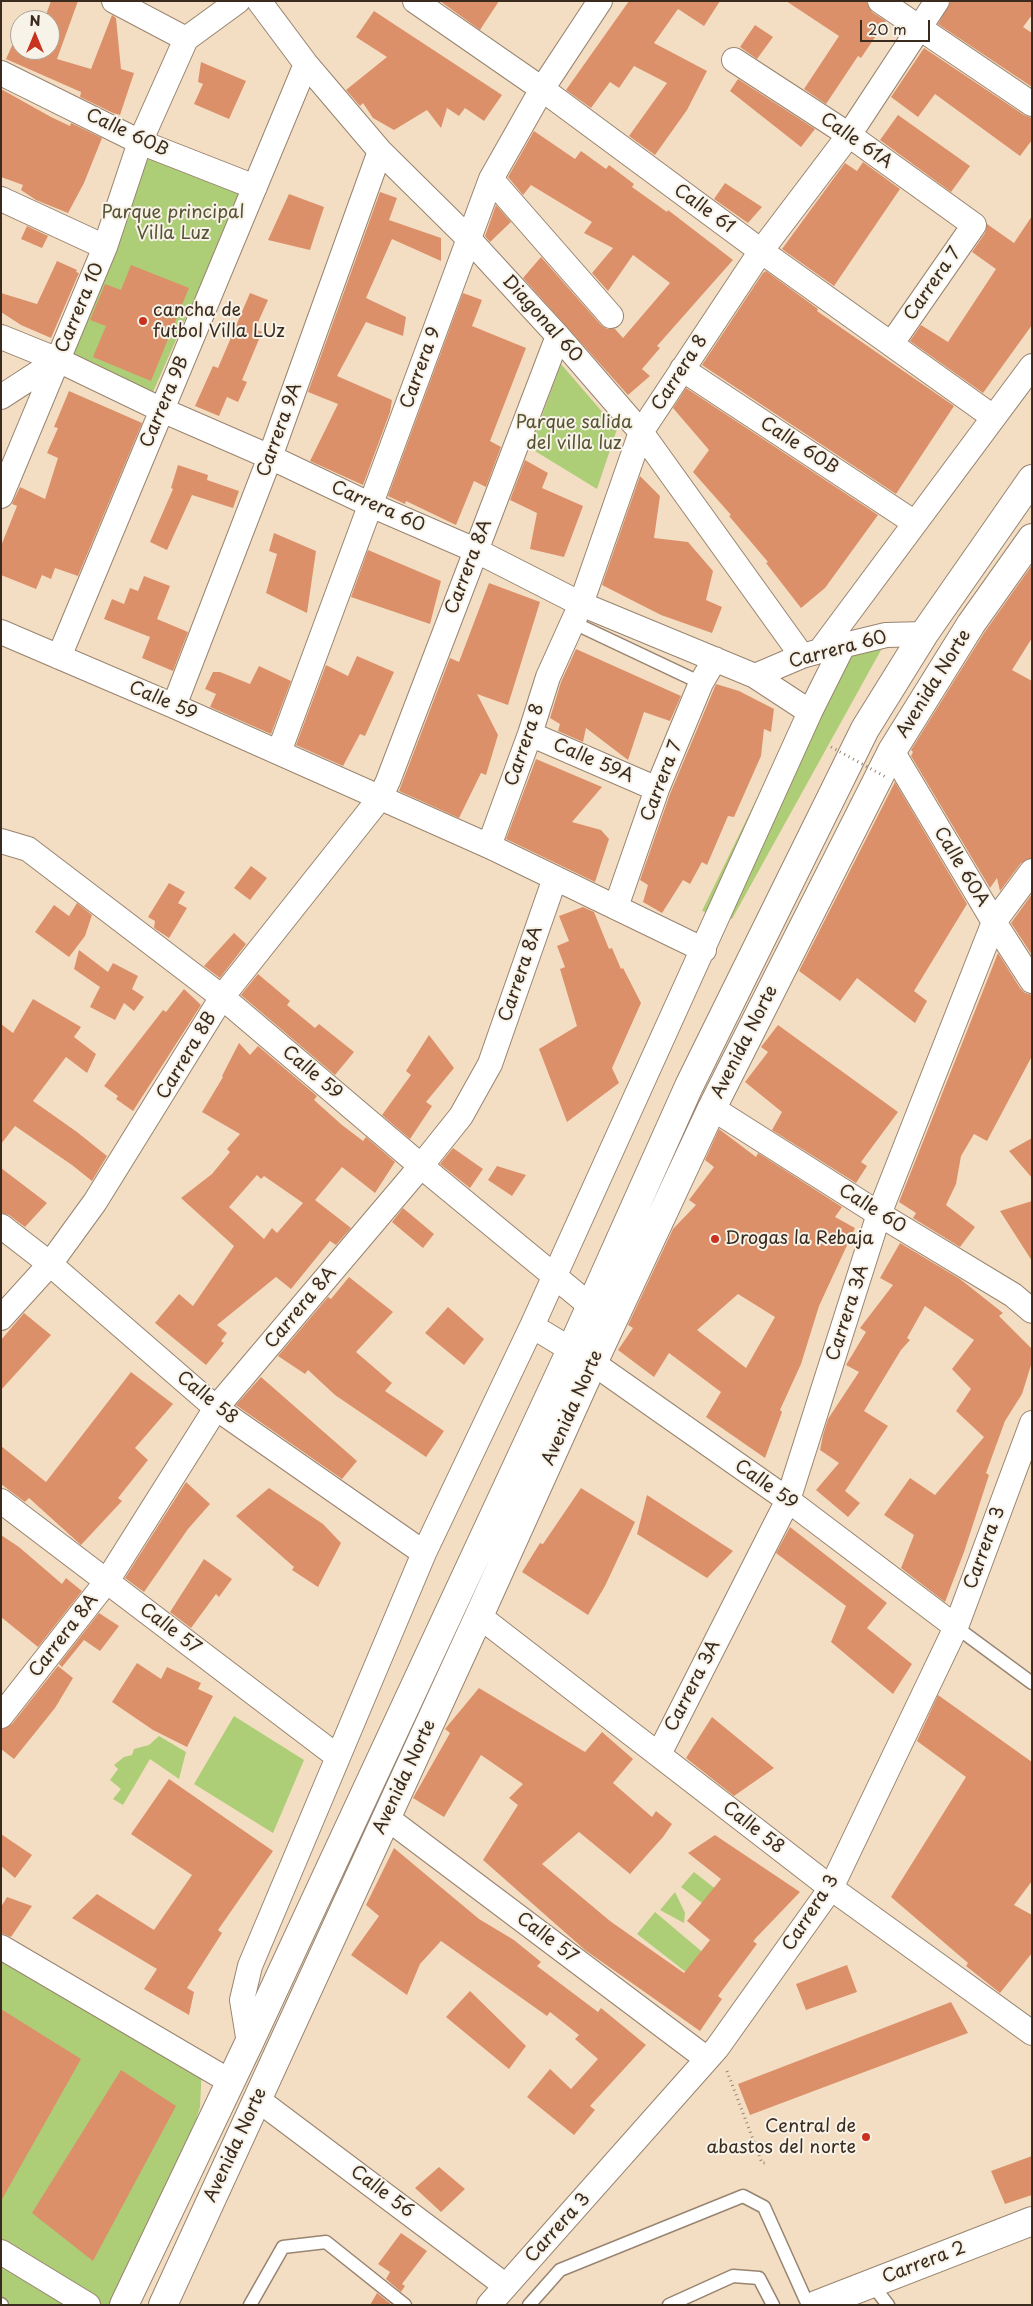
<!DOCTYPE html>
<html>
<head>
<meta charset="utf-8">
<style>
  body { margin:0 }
  #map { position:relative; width:1033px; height:2306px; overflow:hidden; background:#f4dec3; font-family:"Playpen Sans",sans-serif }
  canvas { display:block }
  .frame { position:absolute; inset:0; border:2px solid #3b2a1e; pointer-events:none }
  .north { position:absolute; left:10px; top:10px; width:50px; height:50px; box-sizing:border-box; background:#f7f3e8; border:1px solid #aca397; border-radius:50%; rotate:0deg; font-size:14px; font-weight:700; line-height:20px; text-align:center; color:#3b2a1e }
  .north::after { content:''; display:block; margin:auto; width:18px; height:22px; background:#c8321e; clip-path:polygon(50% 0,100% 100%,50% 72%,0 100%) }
  .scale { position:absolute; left:860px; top:20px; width:70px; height:22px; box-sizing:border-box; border:2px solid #3b2a1e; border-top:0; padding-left:6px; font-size:15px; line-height:18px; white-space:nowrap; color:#3b2a1e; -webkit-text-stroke:4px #f7f3e8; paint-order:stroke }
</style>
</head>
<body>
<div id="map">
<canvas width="1033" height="2306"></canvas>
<div class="frame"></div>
<div class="north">N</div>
<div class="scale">20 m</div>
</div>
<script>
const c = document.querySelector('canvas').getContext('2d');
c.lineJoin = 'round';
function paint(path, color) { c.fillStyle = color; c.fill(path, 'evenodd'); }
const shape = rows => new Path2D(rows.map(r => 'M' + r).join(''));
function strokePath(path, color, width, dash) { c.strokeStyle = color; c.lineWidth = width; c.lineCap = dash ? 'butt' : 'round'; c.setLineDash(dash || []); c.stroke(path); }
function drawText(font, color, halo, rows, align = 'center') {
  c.font = font + ' "Playpen Sans",sans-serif'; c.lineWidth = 4; c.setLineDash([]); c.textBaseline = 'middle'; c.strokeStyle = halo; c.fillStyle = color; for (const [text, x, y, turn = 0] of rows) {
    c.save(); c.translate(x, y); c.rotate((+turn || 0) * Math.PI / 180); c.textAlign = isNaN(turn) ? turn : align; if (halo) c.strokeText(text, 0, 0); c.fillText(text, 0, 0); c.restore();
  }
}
paint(shape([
  [146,153,242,191,153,392,69,356],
  [561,364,617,429,597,489,530,448],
  [886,641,732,919,702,911,827,654],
  [234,1716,304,1760,273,1833,194,1784],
  [159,1736,186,1752,179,1779,150,1759,123,1805,113,1799,121,1789,110,1780,118,1769,114,1765,124,1757,132,1755,134,1749,149,1745],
  [694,1872,726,1897,769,1917,753,1942,681,1887],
  [675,1892,685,1913,684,1923,660,1910],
  [655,1912,726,1972,709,1990,637,1934],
  [1,1958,202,2066,200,2107,187,2149,109,2305,103,2305,1,2241],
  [1,2260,74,2305,1,2305]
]), '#adce76');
paint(shape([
  [51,1,78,1,57,59,91,69,112,15,116,18,121,69,134,73,120,115,113,113,80,97,81,92,6,59,19,30,20,50,50,50,50,20,44,20],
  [440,1,499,1,480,30],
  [629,1,720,1,704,26,678,9,654,43,707,71,687,110,655,155,629,136,667,83,634,66,619,88,610,82,591,108,566,90],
  [786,1,866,1,872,12,886,21,861,58,858,56,826,104,804,89,839,36],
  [951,1,1032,1,1032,15,1023,27,1032,33,1032,87,938,24],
  [374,11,502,95,484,121,465,108,459,116,447,108,441,128,427,110,394,130,373,118,363,103,360,106,346,90,387,57,356,37],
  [755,25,773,37,757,59,740,47],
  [924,48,1024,115,1032,118,1032,140,1020,156,935,94,918,117,891,97],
  [201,62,246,81,229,119,194,104,203,84,198,82],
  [738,79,815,129,801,147,730,91],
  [1,89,51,117,70,126,71,123,102,138,84,183,68,213,36,200,21,190,23,185,1,177],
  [898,115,970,166,951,192,880,140],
  [534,131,575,159,581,151,606,169,609,165,634,184,632,187,667,212,668,210,733,260,657,346,660,348,642,369,650,376,628,395,523,278,541,257,601,325,607,329,615,329,623,338,670,283,633,255,608,291,592,273,613,248,584,233,592,222,531,185,523,195,508,177],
  [863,162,900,189,834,286,782,249,845,163,857,171],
  [725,183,762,207,748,223,714,199],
  [380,192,397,198,389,220,441,238,441,261,392,239,366,298,406,317,403,336,366,322,337,376,392,400,390,412,363,485,310,461,338,404,308,392],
  [289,194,324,207,310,250,268,240],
  [496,205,511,222,490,242,485,236],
  [1032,216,1032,325,983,393,910,341,921,325,948,342,996,269,972,252,985,233,987,224,1014,243],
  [27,226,48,236,42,248,21,239],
  [57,261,77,270,76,272,79,273,51,338,21,325,1,312,1,293,37,304],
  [131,265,189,288,151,381,93,357,106,326,90,320,105,284,121,290],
  [766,271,818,309,817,311,954,406,896,494,702,365,763,273],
  [250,293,268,300,255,329,262,332,242,380,247,382,238,402,227,397,219,416,195,406,213,366,218,368],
  [463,293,482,300,472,326,526,348,490,441,501,447,486,487,474,481,456,525,406,501,405,504,388,496],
  [686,388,878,515,825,588,801,608,766,563,768,562,729,516,731,515,693,472,709,450,673,408],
  [69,391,142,423,78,576,55,568,51,579,42,575,36,589,1,575,1,546,17,506,12,504,20,487,45,499,58,458,47,453,58,428,54,427],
  [525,460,548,473,542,488,583,506,564,557,530,549,537,513,510,500],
  [178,465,208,475,207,480,239,491,233,508,192,495,167,550,150,542,173,489,171,488],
  [640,476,660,496,654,538,688,542,713,571,706,600,722,607,712,633,661,615,602,585],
  [274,533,316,551,307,613,266,593,277,554,269,551],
  [368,550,441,581,430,624,351,597],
  [1032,565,1032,638,1012,670,1032,681,1032,858,1021,863,1000,891,997,878,990,888,911,756,913,752,911,750,984,633],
  [144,576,170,586,157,619,188,632,173,671,142,658,150,637,104,619,112,599,124,604,130,588,138,591],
  [489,583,540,602,508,705,477,694,498,735,486,775,481,773,459,818,399,791,450,658,459,662],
  [576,649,681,696,670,721,644,712,628,760,586,728,583,742,558,731,560,724,550,718,561,682],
  [357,656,394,672,365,736,360,734,343,766,296,745,326,665,348,676],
  [259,666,291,681,271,734,210,707,216,694,205,689,213,672,220,672,250,684],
  [716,684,739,691,774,709,771,732,764,729,761,756,734,817,728,816,707,865,702,862,690,884,683,880,662,913,643,902,648,885,640,880,670,794],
  [536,759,602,787,572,822,601,830,609,839,595,882,506,839],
  [895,782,967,904,914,991,927,1001,915,1023,857,978,840,1001,799,971],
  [251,866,267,878,250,900,234,888],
  [169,883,185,892,178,903,187,908,169,938,154,928,155,921,148,917],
  [1032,894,1032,955,1011,923],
  [77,903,92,915,85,936,69,957,35,932,54,905,69,916],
  [583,907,594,912,609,949,612,948,621,969,623,968,641,1003,612,1068,619,1083,567,1122,539,1049,577,1026,560,969,565,967,557,946,569,941,559,916],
  [234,933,246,944,220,978,204,966],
  [79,950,108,972,113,963,138,976,132,989,144,997,134,1011,124,1003,115,1020,90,1007,100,987,74,969],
  [998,953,1020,988,1025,993,1032,995,1032,1056,987,1141,974,1134,961,1156,956,1184,946,1205,975,1227,960,1247,913,1218,916,1213,899,1202],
  [258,974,290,1001,287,1005,315,1028,319,1024,354,1052,335,1075,241,995],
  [184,989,201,1005,133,1111,116,1099,118,1096,104,1086,163,1010,166,1012],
  [33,999,81,1027,74,1037,96,1054,87,1073,66,1057,33,1101,77,1132,107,1156,92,1181,72,1165,15,1126,1,1144,1,1024,13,1033],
  [778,1025,898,1112,861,1162,867,1166,856,1183,772,1130,782,1112,745,1082,768,1052,761,1047],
  [429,1035,454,1068,426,1102,432,1106,410,1139,382,1115,411,1075,406,1071],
  [239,1043,250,1055,258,1046,317,1096,314,1100,342,1125,363,1141,366,1137,395,1162,375,1193,342,1167,315,1200,351,1228,336,1245,330,1241,291,1289,276,1277,217,1325,227,1333,221,1341,224,1343,206,1365,155,1323,179,1294,193,1306,234,1246,181,1198,212,1174,230,1152,227,1149,240,1134,202,1112,223,1077,222,1076],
  [257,1175,261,1179,264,1176,303,1203,277,1233,272,1228,264,1239,229,1207],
  [719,1129,756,1157,758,1153,842,1207,835,1217,855,1228,819,1306,801,1364,780,1410,782,1412,765,1458,706,1417,721,1392,669,1353,654,1377,618,1350,633,1328,628,1325,673,1229,696,1205,689,1200,714,1167,705,1160],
  [738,1294,775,1317,746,1368,697,1330],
  [1032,1138,1032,1178,1009,1151],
  [453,1148,483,1169,470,1188,440,1164],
  [497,1166,526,1175,512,1196,488,1180],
  [1,1168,47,1203,25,1227,9,1215,1,1213],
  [1032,1201,1032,1261,1000,1211],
  [403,1208,434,1234,423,1248,392,1222],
  [900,1243,960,1279,1003,1313,999,1316,1032,1349,1032,1362,1022,1394,1005,1421,986,1473,989,1475,964,1552,945,1602,901,1568,914,1535,884,1515,910,1478,935,1495,984,1437,956,1411,971,1389,952,1369,974,1340,925,1306,907,1338,910,1340,901,1350,864,1411,888,1426,845,1491,860,1503,848,1517,816,1490,839,1463,820,1450,823,1435,828,1419,859,1372,846,1365,866,1332,860,1328,893,1285,880,1278],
  [349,1277,393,1312,356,1352,392,1383,385,1391,444,1431,426,1457,335,1395,308,1370,305,1374,278,1356,328,1297,331,1299],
  [448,1307,484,1339,464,1365,425,1333],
  [24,1313,51,1335,1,1390,1,1340],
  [131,1372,173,1404,135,1448,148,1460,118,1498,122,1501,81,1545,29,1498,25,1502,1,1484,1,1446,46,1482],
  [261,1377,357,1461,342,1479,236,1405],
  [186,1482,210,1504,188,1529,144,1592,125,1578],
  [269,1488,323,1524,341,1543,318,1587,292,1570,294,1567,236,1516],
  [581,1488,635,1522,605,1586,588,1615,522,1572,540,1543,543,1544],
  [647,1495,733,1551,707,1578,637,1534],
  [790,1527,887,1603,867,1628,912,1664,893,1694,831,1642,846,1606,776,1553],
  [1,1535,19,1547,62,1584,66,1578,82,1591,38,1647,1,1617],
  [204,1559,232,1579,219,1597,216,1594,191,1628,170,1612],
  [99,1613,119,1626,100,1651,84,1640,62,1667,59,1664],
  [137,1663,161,1679,167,1667,201,1683,198,1689,213,1696,187,1747,153,1730,112,1702],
  [58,1666,73,1678,55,1708,14,1759,1,1749,1,1730,12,1724],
  [479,1688,585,1752,602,1732,633,1759,613,1783,652,1817,656,1811,672,1824,663,1837,630,1874,579,1832,542,1864,610,1921,684,1973,710,1940,687,1921,721,1879,688,1853,715,1835,800,1892,753,1941,757,1944,718,1996,722,1999,700,2031,585,1950,483,1860,518,1805,509,1798,523,1784,481,1755,444,1817,413,1798,450,1733,445,1729],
  [938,1695,1032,1762,1032,1881,1014,1905,1032,1915,1032,1953,1000,1993,966,1966,968,1963,891,1897,966,1777,917,1741],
  [712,1717,774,1768,734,1796,686,1758],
  [169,1779,273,1851,218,1930,222,1933,187,1988,194,1992,189,2015,144,1989,157,1969,72,1918,97,1894,154,1930,192,1875,131,1834],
  [1,1834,32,1855,15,1878,1,1866],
  [394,1848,479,1919,514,1940,541,1962,537,1966,598,2012,601,2008,646,2045,590,2106,595,2110,574,2135,527,2097,550,2069,571,2089,598,2059,575,2039,579,2035,550,2012,547,2016,441,1941,420,1964,407,1995,351,1955,379,1916,366,1905],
  [7,1897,32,1906,11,1937,1,1933,1,1907],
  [847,1965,857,1992,806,2010,796,1984],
  [470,1991,526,2046,509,2069,446,2017],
  [951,2002,968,2033,750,2115,738,2084],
  [1,2009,81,2059,1,2201],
  [121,2070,176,2106,93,2261,32,2213],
  [1032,2156,1032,2195,1005,2204,991,2171],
  [439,2167,465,2189,441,2212,415,2188],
  [401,2233,427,2251,402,2284,405,2286,401,2292,386,2279,390,2272,378,2264],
  [377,2293,392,2305,370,2305]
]), '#dc906a');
const lane = shape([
  [574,623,701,683],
  [956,1627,1032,1683],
  [871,2283,888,2305],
  [1,2304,2,2305],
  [250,2305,283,2247,326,2242,405,2305],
  [529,2305,560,2270,743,2196,764,2207,808,2305],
  [669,2305,733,2276,759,2278,773,2305]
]);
const street = shape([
  [114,1,186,39],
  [259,1,306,64,380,151,468,238,558,336,641,432,802,656],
  [415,1,542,89,761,251,993,417],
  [880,1,1032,104],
  [734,60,849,135,974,225,892,343],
  [1,73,140,142,255,187],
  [491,179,611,316],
  [1,199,105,247],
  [1,337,58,360,162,410,270,457,371,505,475,550,581,604,755,676,802,656,820,651,886,635,924,634],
  [682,369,915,523],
  [1,397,58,360],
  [1,496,105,247,140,142,186,39,238,1],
  [1,632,174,706,489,846,704,950],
  [820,651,1032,366],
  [59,657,306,64],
  [755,676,810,712],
  [174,706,270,457,380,151],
  [530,734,657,789],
  [892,751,994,922,1032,981],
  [279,752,491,179,542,89,600,1],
  [1,841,28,849,222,997,421,1166,604,1317],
  [489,846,530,734,548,677,581,604,641,432,761,251,849,135,937,1],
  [616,907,657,789,701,683,715,659],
  [712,1108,879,1214,1013,1295,1032,1311],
  [1,1226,50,1264,216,1408,424,1553],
  [1,1318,50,1264,95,1202,222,997,380,798,388,781,558,336],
  [532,1326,593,1363,788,1500,956,1627],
  [1,1501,338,1757],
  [479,1616,831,1888,1032,2033],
  [1,1716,107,1581,216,1408,421,1166,461,1116,490,1064,555,878],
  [659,1754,788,1500,879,1214,994,922,1032,871],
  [387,1818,707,2059],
  [1,1947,231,2082],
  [249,2043,242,2000,250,1966,424,1553,532,1326,810,712,843,646],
  [257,2099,506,2286],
  [1,2252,88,2305],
  [489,2305,717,2048,831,1888,956,1627,1032,1423]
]);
const secondary = shape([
  [816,2305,1032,2221]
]);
const primary = shape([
  [124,2305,249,2043,571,1350,689,1086,865,729,924,634,1032,479],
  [163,2305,479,1616,593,1363,712,1108,892,751,971,624,1032,538]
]);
strokePath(lane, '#988470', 15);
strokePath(street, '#988470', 26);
strokePath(secondary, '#988470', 30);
strokePath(primary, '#988470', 30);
strokePath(shape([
  [727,2071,762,2163,768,2163]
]), '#988470', 3, [1, 4]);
strokePath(lane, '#fff', 12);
strokePath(street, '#fff', 24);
strokePath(secondary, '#fff', 28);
strokePath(primary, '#fff', 28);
strokePath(shape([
  [831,747,886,777]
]), '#988470', 3, [1, 4]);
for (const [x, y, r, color] of [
  [143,321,5,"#c8321e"],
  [715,1239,5,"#c8321e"],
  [866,2137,5,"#c8321e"]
]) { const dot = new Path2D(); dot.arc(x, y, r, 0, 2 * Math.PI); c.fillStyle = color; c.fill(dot); strokePath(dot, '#f7f3e8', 2); }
drawText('18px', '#3b2a1e', '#f7f3e8', [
  ["Calle 60B",127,133,25],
  ["Calle 61A",856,141,35],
  ["Calle 61",704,209,36],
  ["Carrera 7",933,284,-55],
  ["Carrera 10",80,308,-67],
  ["Diagonal 60",542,319,48],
  ["Carrera 9",421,368,-70],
  ["Carrera 8",680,373,-57],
  ["Carrera 9B",165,402,-67],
  ["Carrera 9A",280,430,-70],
  ["Calle 60B",799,446,33],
  ["Carrera 60",378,507,24],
  ["Carrera 8A",469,567,-69],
  ["Carrera 60",838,650,-15],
  ["Avenida Norte",934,684,-58],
  ["Calle 59",163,701,23],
  ["Carrera 8",525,745,-71],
  ["Calle 59A",593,761,23],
  ["Carrera 7",662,781,-69],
  ["Calle 60A",961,867,59],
  ["Carrera 8A",521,974,-71],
  ["Avenida Norte",745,1042,-63],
  ["Carrera 8B",187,1056,-59],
  ["Calle 59",312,1073,40],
  ["Calle 60",872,1209,32],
  ["Carrera 8A",301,1308,-50],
  ["Carrera 3A",848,1313,-72],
  ["Calle 58",207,1398,39],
  ["Avenida Norte",573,1408,-66],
  ["Calle 59",766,1485,35],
  ["Carrera 3",985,1548,-70],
  ["Calle 57",170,1629,37],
  ["Carrera 8A",64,1636,-52],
  ["Carrera 3A",693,1686,-63],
  ["Avenida Norte",405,1777,-65],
  ["Calle 58",753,1828,38],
  ["Carrera 3",811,1913,-57],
  ["Calle 57",547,1938,37],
  ["Avenida Norte",236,2145,-65],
  ["Calle 56",382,2192,37],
  ["Carrera 3",558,2228,-48],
  ["Carrera 2",924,2263,-21]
]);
drawText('18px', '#585334', '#f7f3e8', [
  ["Parque principal",173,213],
  ["Villa Luz",173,234],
  ["Parque salida",574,423],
  ["del villa luz",574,444]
]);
drawText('18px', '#3b2a1e', '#f7f3e8', [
  ["cancha de",153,311],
  ["futbol Villa LUz",153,332],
  ["Drogas la Rebaja",725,1239],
  ["Central de",856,2127,"right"],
  ["abastos del norte",856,2148,"right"]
], 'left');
</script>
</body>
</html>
